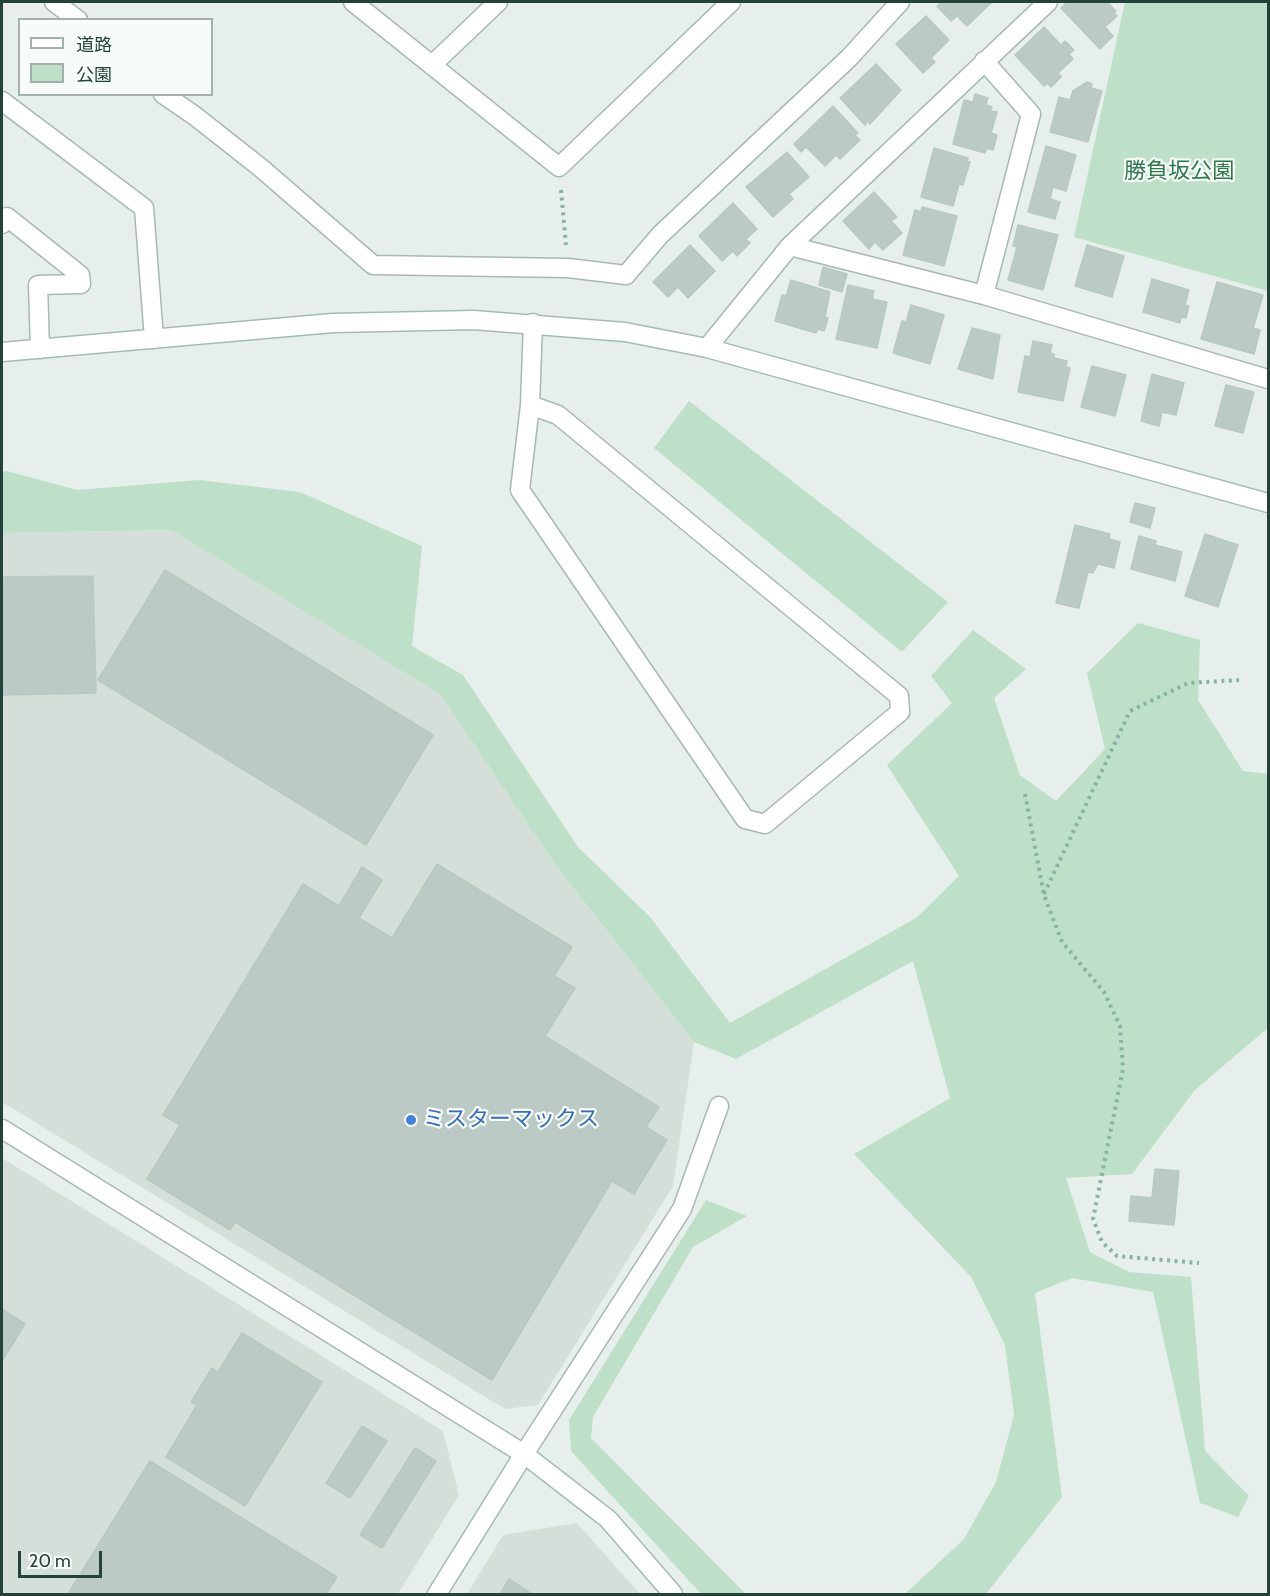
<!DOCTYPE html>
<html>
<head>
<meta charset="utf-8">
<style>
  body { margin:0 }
  #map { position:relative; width:1270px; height:1596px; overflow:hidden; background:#e6efeb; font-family:Cabin,"Noto Sans JP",sans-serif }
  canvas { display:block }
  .frame { position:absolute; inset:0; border:3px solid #24423a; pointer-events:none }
  .legend { position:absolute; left:18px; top:18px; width:195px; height:78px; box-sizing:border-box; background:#f7fbf9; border:2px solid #a3b1ad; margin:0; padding:8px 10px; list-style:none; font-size:18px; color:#24423a }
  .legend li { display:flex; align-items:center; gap:12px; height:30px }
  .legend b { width:30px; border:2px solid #a3b1ad }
  .scale { position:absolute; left:18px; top:1551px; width:84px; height:27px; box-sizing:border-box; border:3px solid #24423a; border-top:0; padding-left:8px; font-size:18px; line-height:21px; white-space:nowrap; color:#24423a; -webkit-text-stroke:4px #f7fbf9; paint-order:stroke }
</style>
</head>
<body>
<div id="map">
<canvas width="1270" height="1596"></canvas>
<div class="frame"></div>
<ul class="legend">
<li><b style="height:8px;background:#fff"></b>道路</li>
<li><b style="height:16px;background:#bfe0c8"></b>公園</li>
</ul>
<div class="scale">20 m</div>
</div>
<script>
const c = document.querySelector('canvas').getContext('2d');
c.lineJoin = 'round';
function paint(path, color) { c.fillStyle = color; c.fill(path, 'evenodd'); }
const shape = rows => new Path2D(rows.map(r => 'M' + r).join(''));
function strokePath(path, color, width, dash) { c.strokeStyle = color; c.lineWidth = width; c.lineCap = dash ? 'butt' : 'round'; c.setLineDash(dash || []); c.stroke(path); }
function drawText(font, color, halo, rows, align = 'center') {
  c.font = font + ' Cabin,"Noto Sans JP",sans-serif'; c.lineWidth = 4.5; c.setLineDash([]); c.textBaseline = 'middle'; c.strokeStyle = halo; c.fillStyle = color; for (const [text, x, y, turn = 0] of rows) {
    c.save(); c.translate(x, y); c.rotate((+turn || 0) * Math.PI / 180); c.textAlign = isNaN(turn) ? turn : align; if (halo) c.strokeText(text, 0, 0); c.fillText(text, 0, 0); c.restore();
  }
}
paint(shape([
  [171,530,441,695,554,863,694,1042,673,1186,538,1405,505,1409,2,1102,2,533],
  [2,1158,443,1431,459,1495,398,1594,2,1594],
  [577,1523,640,1594,467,1594,503,1535]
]), '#d4dfda');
paint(shape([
  [1125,2,1268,2,1268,291,1074,237],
  [689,401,948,602,902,652,654,448],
  [7,471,77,490,199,480,300,492,422,546,412,646,463,675,578,847,650,917,730,1023,916,918,959,876,887,765,952,703,931,676,973,630,1026,669,994,698,1020,775,1056,801,1105,749,1087,673,1138,623,1200,640,1198,700,1243,771,1268,774,1268,1028,1195,1090,1132,1174,1066,1178,1090,1252,1129,1272,1191,1277,1205,1451,1249,1496,1238,1517,1200,1503,1153,1292,1072,1278,1035,1293,1062,1497,986,1594,905,1594,964,1539,996,1482,1014,1415,1005,1345,971,1277,854,1154,950,1098,913,961,736,1059,694,1042,554,863,441,695,171,530,2,533,2,472],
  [706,1200,747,1216,693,1247,593,1417,591,1438,746,1594,701,1594,571,1451,569,1420]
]), '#bfe0c8');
const building = shape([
  [942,2,992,2,967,26,957,16,951,21,937,6,942,2],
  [1067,2,1107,2,1116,11,1114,13,1117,16,1105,27,1113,36,1100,49,1061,8,1067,2],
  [926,16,949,40,931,58,935,62,923,73,896,44,926,16],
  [1044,27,1061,45,1065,41,1074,50,1069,54,1073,59,1058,73,1061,77,1051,87,1047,83,1044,86,1015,55,1044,27],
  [876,64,901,90,870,124,868,121,865,125,840,98,876,64],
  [1087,82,1092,84,1091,88,1102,91,1088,142,1050,132,1059,97,1070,100,1073,91,1087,82],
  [975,94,988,98,986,105,992,107,990,111,997,112,991,133,997,135,993,150,987,148,985,153,953,144,964,100,973,102,975,94],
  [833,106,858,133,855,135,860,140,840,159,836,155,825,166,806,147,801,152,794,144,833,106],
  [1046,146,1076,155,1066,191,1053,187,1050,199,1060,202,1055,219,1028,212,1046,146],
  [934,148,968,158,967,161,970,162,963,185,959,184,953,206,921,197,934,148],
  [787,152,809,177,789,194,793,199,773,217,746,187,787,152],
  [874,192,897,217,891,221,902,233,883,250,875,242,869,249,843,221,874,192],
  [733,203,757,229,746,239,750,243,737,256,733,251,722,261,699,236,733,203],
  [922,207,957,216,944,266,903,255,915,210,921,212,922,207],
  [1018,225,1058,235,1043,290,1008,280,1017,247,1013,246,1018,225],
  [690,245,715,271,688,298,678,287,668,297,653,282,690,245],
  [1087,245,1124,256,1112,297,1075,286,1087,245],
  [823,267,847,274,842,292,819,285,823,267],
  [1152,279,1189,290,1185,305,1189,306,1186,318,1181,317,1180,323,1143,312,1152,279],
  [791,280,830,292,825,317,828,318,824,331,818,329,816,333,775,321,782,295,786,296,791,280],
  [1217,282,1263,295,1253,328,1260,330,1254,354,1201,339,1217,282],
  [848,285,874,291,872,299,887,302,877,348,836,339,848,285],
  [911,305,944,315,930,364,893,353,902,321,906,322,911,305],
  [972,328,1000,335,993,379,958,369,972,328],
  [1033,341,1052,345,1050,353,1054,354,1054,358,1067,361,1066,367,1070,368,1063,401,1018,392,1025,356,1030,357,1033,341],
  [1092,366,1126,375,1115,416,1081,407,1092,366],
  [1152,374,1184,383,1176,415,1162,412,1159,426,1141,421,1152,374],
  [1226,385,1254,392,1243,433,1215,426,1226,385],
  [1135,503,1155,508,1150,528,1130,522,1135,503],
  [1075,525,1110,534,1109,539,1120,542,1114,568,1098,564,1093,573,1088,572,1079,608,1056,603,1075,525],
  [1205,534,1238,545,1218,607,1185,596,1205,534],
  [1139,536,1156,541,1155,545,1182,552,1175,581,1131,569,1139,536],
  [165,570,433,735,366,845,98,680,165,570],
  [93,576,96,693,2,695,2,577,93,576],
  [437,864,572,947,554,976,575,988,545,1036,659,1107,646,1127,667,1140,634,1194,612,1181,492,1380,235,1222,230,1230,147,1179,180,1125,163,1115,303,884,339,906,362,867,382,880,359,918,392,938,437,864],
  [1155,1169,1179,1171,1174,1225,1129,1221,1131,1196,1152,1198,1155,1169],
  [2,1309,25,1324,2,1361,2,1309],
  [242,1333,322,1382,245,1506,166,1457,197,1405,191,1402,212,1368,218,1372,242,1333],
  [362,1426,387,1441,350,1498,326,1483,362,1426],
  [415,1448,436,1461,382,1548,360,1535,415,1448],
  [150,1461,337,1577,326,1594,68,1594,150,1461],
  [509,1579,532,1594,500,1594,509,1579]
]);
paint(building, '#bbcac4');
strokePath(building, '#b8c9c2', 1.5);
const street = shape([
  [54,2,78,20],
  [353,2,559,167,731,2],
  [984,61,1031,114,984,295],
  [433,64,498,2],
  [163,94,195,116,261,168,373,265,568,268,626,275,660,235,849,58,900,2],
  [2,101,144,208,154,339],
  [2,224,7,217,80,275,81,284,38,285,40,349],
  [790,246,984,295,1268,379],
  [707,348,790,246,1048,2],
  [530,405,558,415,899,696,900,712,765,824,745,819,520,490,530,405,533,323],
  [2,1129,524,1454,682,1209,719,1106]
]);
const secondary = shape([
  [2,352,333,323,473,320,625,332,707,348,1268,503],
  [437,1594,524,1454,608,1519,673,1594]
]);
strokePath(street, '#a8b8b2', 21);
strokePath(secondary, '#a4bbb3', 21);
strokePath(shape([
  [561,190,566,245],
  [1025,794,1044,895,1062,942,1104,992,1120,1026,1123,1069,1093,1219,1102,1242,1117,1256,1199,1263],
  [1044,894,1130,711,1188,683,1239,680]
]), '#86b3a5', 4, [3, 4.5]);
strokePath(street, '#fff', 18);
strokePath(secondary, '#fff', 18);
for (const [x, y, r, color] of [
  [411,1120,6,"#3f7fe0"]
]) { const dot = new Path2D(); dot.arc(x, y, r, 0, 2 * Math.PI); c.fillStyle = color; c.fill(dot); strokePath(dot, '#f7fbf9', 2); }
drawText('22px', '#2d7a4b', '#f7fbf9', [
  ["勝負坂公園",1179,172]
]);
drawText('22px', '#366cbe', '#f7fbf9', [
  ["ミスターマックス",423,1120]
], 'left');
</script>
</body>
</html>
